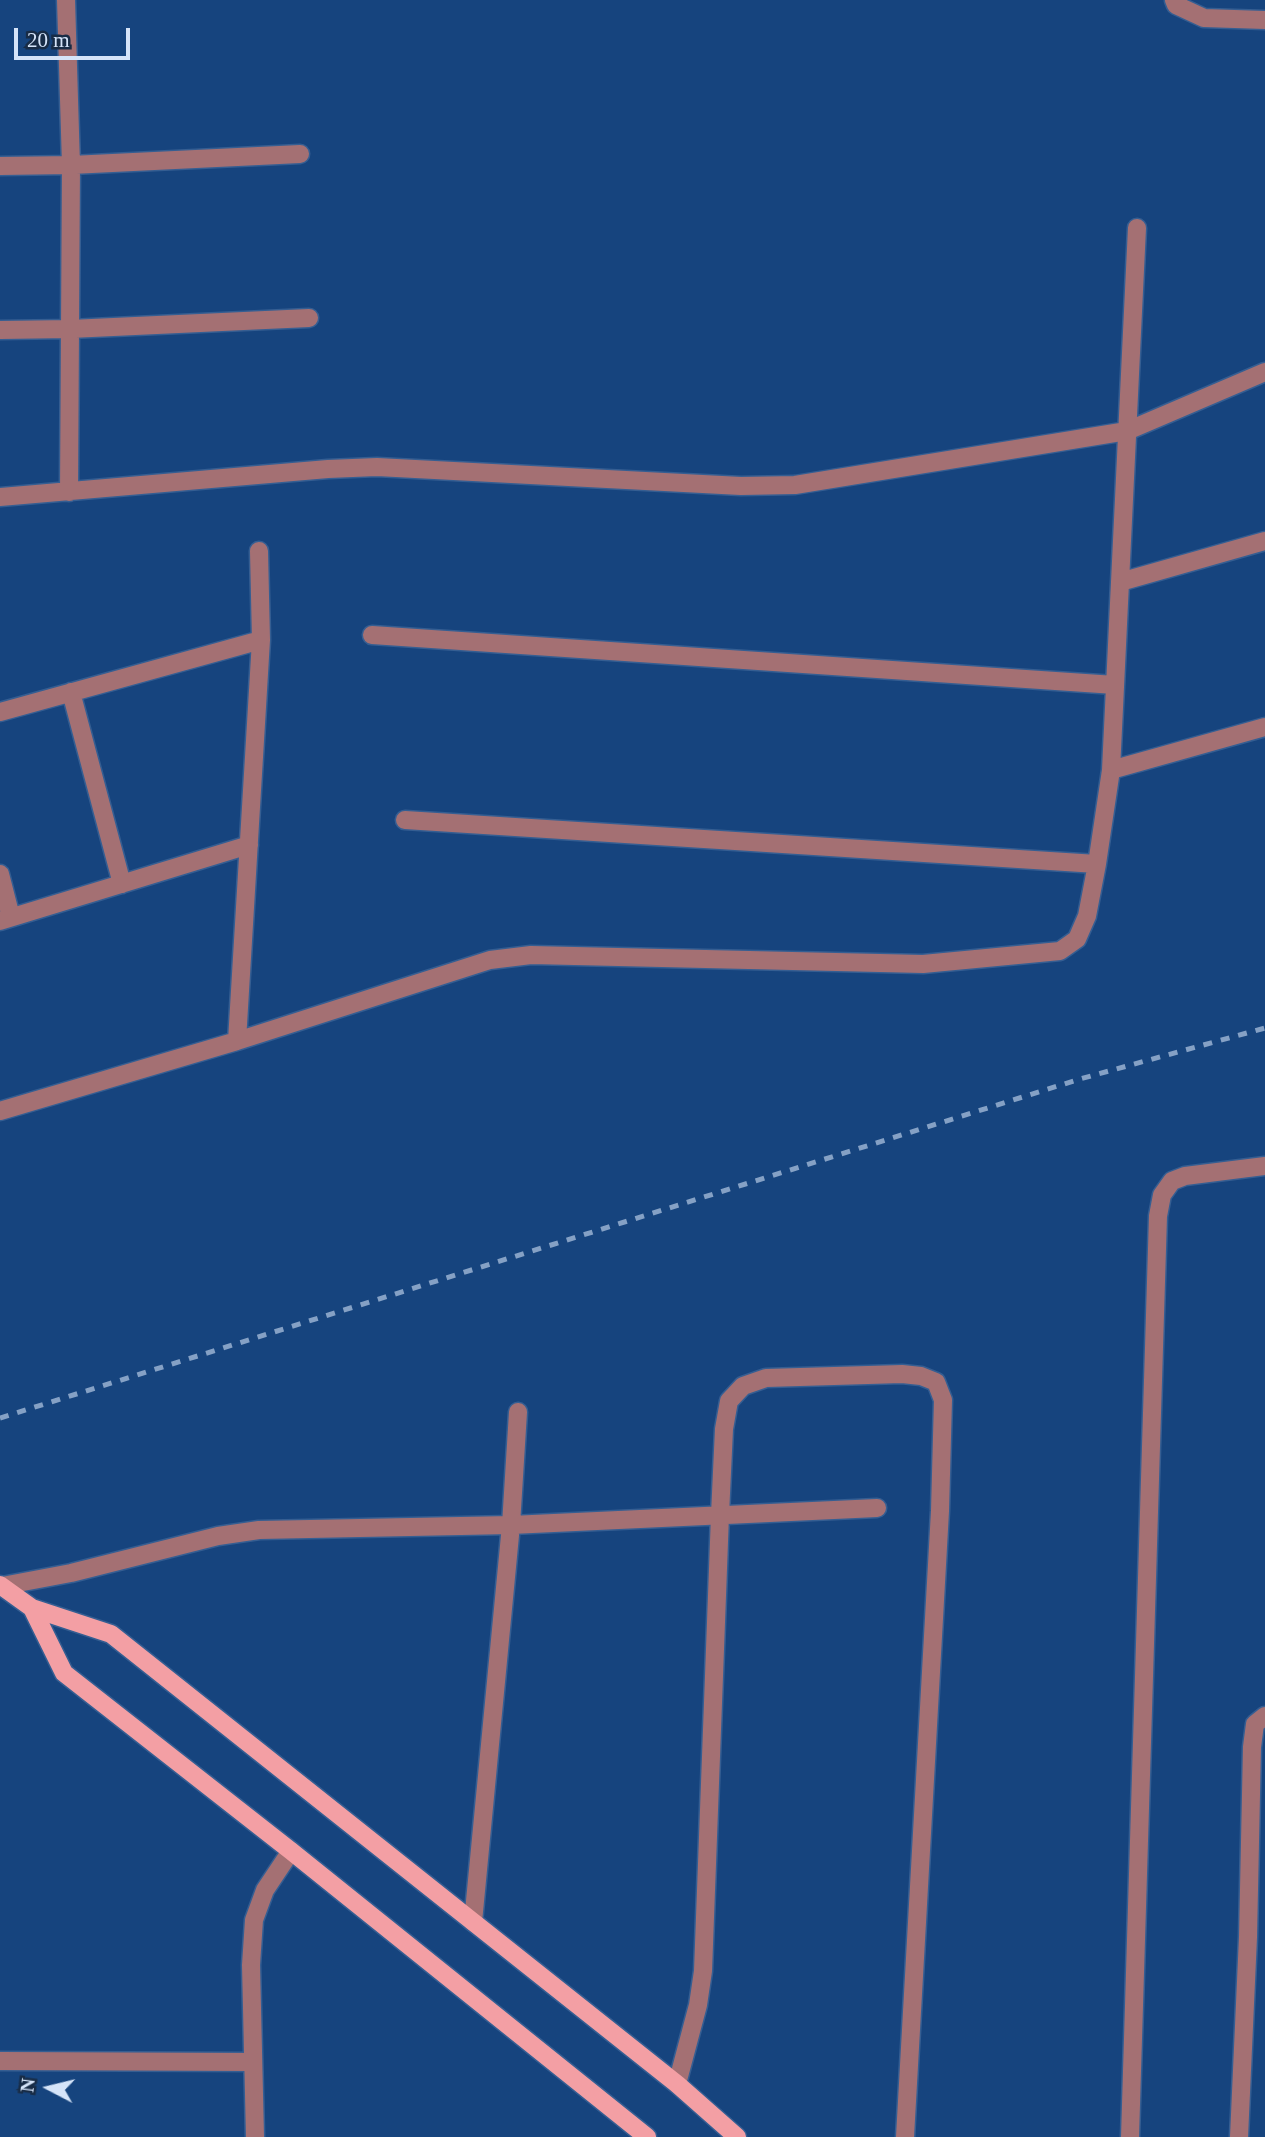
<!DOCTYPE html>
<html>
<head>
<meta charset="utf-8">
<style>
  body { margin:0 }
  #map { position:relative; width:1265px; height:2137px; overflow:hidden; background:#16447e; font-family:Georgia,serif }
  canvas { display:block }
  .north { position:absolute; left:14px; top:2053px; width:70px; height:70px; -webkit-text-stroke:5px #182c46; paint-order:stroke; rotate:277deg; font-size:19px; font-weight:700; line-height:28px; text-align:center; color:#d5e4f9 }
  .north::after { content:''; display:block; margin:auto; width:24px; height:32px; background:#d5e4f9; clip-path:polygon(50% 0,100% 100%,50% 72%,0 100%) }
  .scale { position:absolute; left:14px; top:28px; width:116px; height:32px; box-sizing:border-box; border:4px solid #d5e4f9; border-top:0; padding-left:9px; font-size:21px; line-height:24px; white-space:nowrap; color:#d5e4f9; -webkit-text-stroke:5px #182c46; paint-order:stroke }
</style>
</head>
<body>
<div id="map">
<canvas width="1265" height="2137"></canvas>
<div class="north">N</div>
<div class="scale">20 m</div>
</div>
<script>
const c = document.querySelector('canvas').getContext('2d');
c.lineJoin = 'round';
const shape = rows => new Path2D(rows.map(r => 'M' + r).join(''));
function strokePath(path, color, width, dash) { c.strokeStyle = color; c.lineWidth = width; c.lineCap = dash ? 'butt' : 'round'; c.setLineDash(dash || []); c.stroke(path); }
const minor = shape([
  [66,0,71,165,69,492],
  [1174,0,1176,5,1204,18,1265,20],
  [0,166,71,165,300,154],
  [0,330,70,329,309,318],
  [0,497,328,469,377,467,741,486,795,485,1127,431,1265,372],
  [1120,582,1265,541],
  [372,635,1115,685],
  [71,692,122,884],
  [0,712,261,640],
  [1111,770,1265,727],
  [405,820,1097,864],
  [0,874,11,917],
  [0,921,249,845],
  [237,1041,261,640,259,551],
  [0,1111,237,1041,490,960,531,955,923,964,1060,951,1077,939,1087,916,1097,864,1111,770,1137,228],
  [2,1586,71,1573,218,1536,259,1530,511,1525,877,1508],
  [473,1922,511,1525,518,1412],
  [0,2061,253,2062],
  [677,2084,698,2005,703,1971,720,1515,724,1429,729,1401,743,1386,766,1378,902,1374,921,1376,936,1382,943,1400,940,1511,905,2137],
  [255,2137,251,1965,254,1920,265,1890,291,1851],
  [1130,2137,1158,1216,1162,1195,1172,1181,1185,1176,1265,1166],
  [1239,2137,1248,1937,1252,1747,1255,1724,1265,1716]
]);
const major = shape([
  [0,1585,32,1608,111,1634,677,2084,737,2137],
  [32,1608,64,1673,291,1851,647,2137]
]);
strokePath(minor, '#355e92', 21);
strokePath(major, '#355e92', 21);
strokePath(minor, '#a47073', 18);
strokePath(major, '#f39fa4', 18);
strokePath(shape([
  [0,1418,1080,1079,1265,1028]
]), '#85a1c5', 5, [9, 9]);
</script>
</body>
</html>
